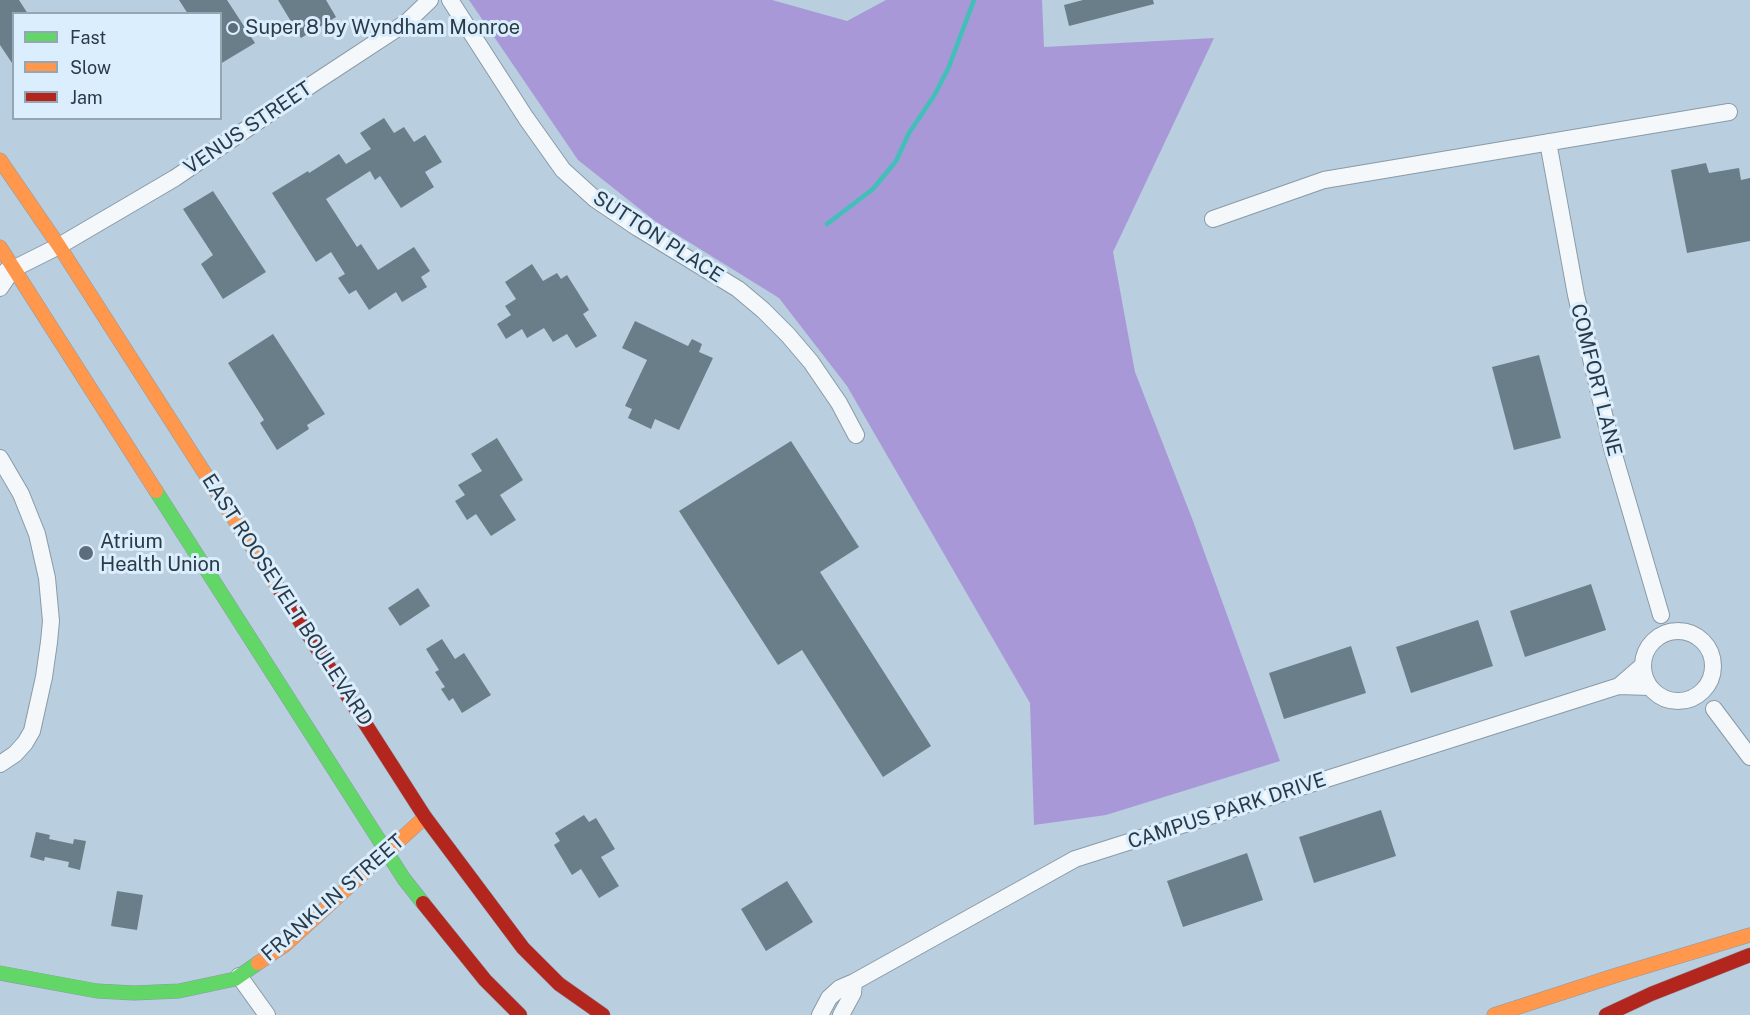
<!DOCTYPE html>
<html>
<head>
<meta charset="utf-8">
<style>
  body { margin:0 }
  #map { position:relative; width:1750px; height:1015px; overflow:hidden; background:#b9cedf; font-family:"Public Sans",sans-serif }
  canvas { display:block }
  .legend { position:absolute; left:12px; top:12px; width:210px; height:108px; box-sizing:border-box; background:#dbeefe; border:2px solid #94a6b4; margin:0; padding:8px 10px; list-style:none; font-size:18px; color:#2a3a46 }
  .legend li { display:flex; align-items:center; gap:12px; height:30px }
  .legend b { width:30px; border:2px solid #94a6b4 }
</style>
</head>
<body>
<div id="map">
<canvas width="1750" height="1015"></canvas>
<ul class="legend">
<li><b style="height:8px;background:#63d668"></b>Fast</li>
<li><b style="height:8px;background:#ff974d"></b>Slow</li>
<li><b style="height:8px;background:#b3261e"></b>Jam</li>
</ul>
</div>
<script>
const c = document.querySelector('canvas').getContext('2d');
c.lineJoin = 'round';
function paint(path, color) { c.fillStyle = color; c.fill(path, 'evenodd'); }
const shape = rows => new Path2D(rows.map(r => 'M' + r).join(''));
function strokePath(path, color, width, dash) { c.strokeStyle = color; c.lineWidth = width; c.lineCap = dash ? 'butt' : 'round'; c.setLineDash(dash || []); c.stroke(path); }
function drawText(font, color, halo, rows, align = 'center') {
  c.font = font + ' "Public Sans",sans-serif'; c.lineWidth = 6; c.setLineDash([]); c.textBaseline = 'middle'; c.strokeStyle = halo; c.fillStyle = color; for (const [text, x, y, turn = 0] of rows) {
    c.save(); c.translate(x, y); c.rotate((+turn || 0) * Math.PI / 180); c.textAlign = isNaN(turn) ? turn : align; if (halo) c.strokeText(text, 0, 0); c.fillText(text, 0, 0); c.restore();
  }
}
paint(shape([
  [469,0,772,0,847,21,886,0,1042,0,1044,47,1214,38,1113,252,1135,372,1193,521,1280,761,1106,815,1034,825,1030,703,847,386,779,298,655,221,578,160]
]), '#a898d8');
strokePath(shape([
  [827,224,873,189,896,161,909,133,934,96,948,69,974,0]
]), '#41bfb8', 4.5);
paint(shape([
  [0,0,19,0,28,14,14,14,14,66,0,45],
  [179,0,227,0,255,43,220,64,220,14,188,14],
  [278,0,326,0,336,17,301,38],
  [1083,0,1153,0,1154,4,1069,26,1064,5],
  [384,118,394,133,404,127,414,142,425,135,442,162,425,172,434,187,401,208,380,176,375,180,370,171,326,199,357,247,361,244,378,270,414,247,430,271,421,277,427,287,402,302,396,292,369,310,356,290,349,294,338,278,345,274,331,252,316,262,272,193,308,171,309,173,339,154,346,164,371,149,360,133],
  [1706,163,1709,173,1739,168,1741,180,1750,178,1750,241,1687,253,1671,170],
  [213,191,266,272,223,299,201,264,213,255,183,209],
  [532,264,543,281,557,273,561,279,567,275,589,310,583,314,597,336,576,348,567,334,553,342,544,328,527,338,522,329,506,339,497,324,511,315,505,306,516,299,505,282],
  [635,321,688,346,692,339,702,344,699,352,713,358,679,430,655,419,651,429,628,418,632,409,625,406,647,360,622,348],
  [273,334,325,414,307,425,309,429,277,450,260,423,264,420,228,363],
  [1539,355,1561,438,1514,450,1492,367],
  [497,438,523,480,500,495,516,520,491,536,476,514,467,520,455,501,465,495,458,485,482,471,471,454],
  [791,441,859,547,820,572,931,746,883,777,802,650,778,665,679,511],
  [1591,584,1606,630,1525,657,1510,611],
  [418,588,430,606,400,626,388,608],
  [1478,620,1493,666,1411,693,1396,647],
  [442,639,455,659,464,653,491,695,462,713,453,698,449,701,441,689,445,687,435,672,439,670,426,649],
  [1351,646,1366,693,1284,719,1269,673],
  [1381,810,1396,856,1314,883,1299,837],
  [584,815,589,822,596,818,615,849,601,857,619,886,599,898,581,869,572,875,554,845,560,841,555,833],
  [36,832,50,835,49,839,73,844,74,839,86,841,80,870,68,867,69,862,45,857,44,861,30,857],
  [1247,853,1263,900,1183,927,1167,881],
  [787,881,813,922,766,951,741,909],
  [117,891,143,895,137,930,111,926]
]), '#6a7e89');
const street = shape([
  [450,0,526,118,563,170,595,199,638,228,738,289,763,310,788,335,811,362,839,403,856,435],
  [1548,142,1576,295,1612,448,1661,615],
  [1213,219,1324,180,1729,112],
  [7,270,13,269,59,246,175,178,311,85,407,22,430,0],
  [0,288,13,269],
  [0,458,21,494,37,534,47,578,51,621,49,642,44,677,32,731,25,743,15,754,0,764],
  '1643 666a35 35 0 1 1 70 0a35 35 0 1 1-70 0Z',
  [1642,666,1619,686,1650,687],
  [1714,709,1750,757],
  [239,976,267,1015],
  [820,1015,829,998,840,988,854,982,1075,859,1619,686],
  [841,1015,853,993,854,982]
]);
const fast = shape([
  [156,491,404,879,423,903],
  [0,973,97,991,134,993,179,991,235,979,258,963]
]);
const slow = shape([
  [0,160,59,246,279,589],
  [0,247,156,491],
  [258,963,285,945,425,817],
  [1494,1015,1617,975,1750,935]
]);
const jam = shape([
  [279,589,425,817,523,948,559,984,603,1015],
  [423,903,485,980,520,1015],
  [1606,1015,1651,994,1750,955]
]);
strokePath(street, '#8a9aa7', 18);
strokePath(fast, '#8a9aa7', 15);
strokePath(slow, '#8a9aa7', 15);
strokePath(jam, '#8a9aa7', 15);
strokePath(street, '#f4f8fa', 16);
strokePath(fast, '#63d668', 14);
strokePath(slow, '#ff974d', 14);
strokePath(jam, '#b3261e', 14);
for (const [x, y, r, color] of [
  [233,28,6,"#5c6e7c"],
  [86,553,8,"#5c6e7c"]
]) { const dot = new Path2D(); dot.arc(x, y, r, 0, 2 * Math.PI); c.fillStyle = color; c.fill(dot); strokePath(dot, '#dbeefe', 2); }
drawText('20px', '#2a3a46', '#dbeefe', [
  ["Super 8 by Wyndham Monroe",245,28],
  ["Atrium",100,542],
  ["Health Union",100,565]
], 'left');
drawText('20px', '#2a3a46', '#dbeefe', [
  ["VENUS STREET",248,128,-34],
  ["SUTTON PLACE",658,237,33],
  ["COMFORT LANE",1596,380,76],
  ["EAST ROOSEVELT BOULEVARD",287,600,57],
  ["CAMPUS PARK DRIVE",1227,811,-18],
  ["FRANKLIN STREET",333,898,-41]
]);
</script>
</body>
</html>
